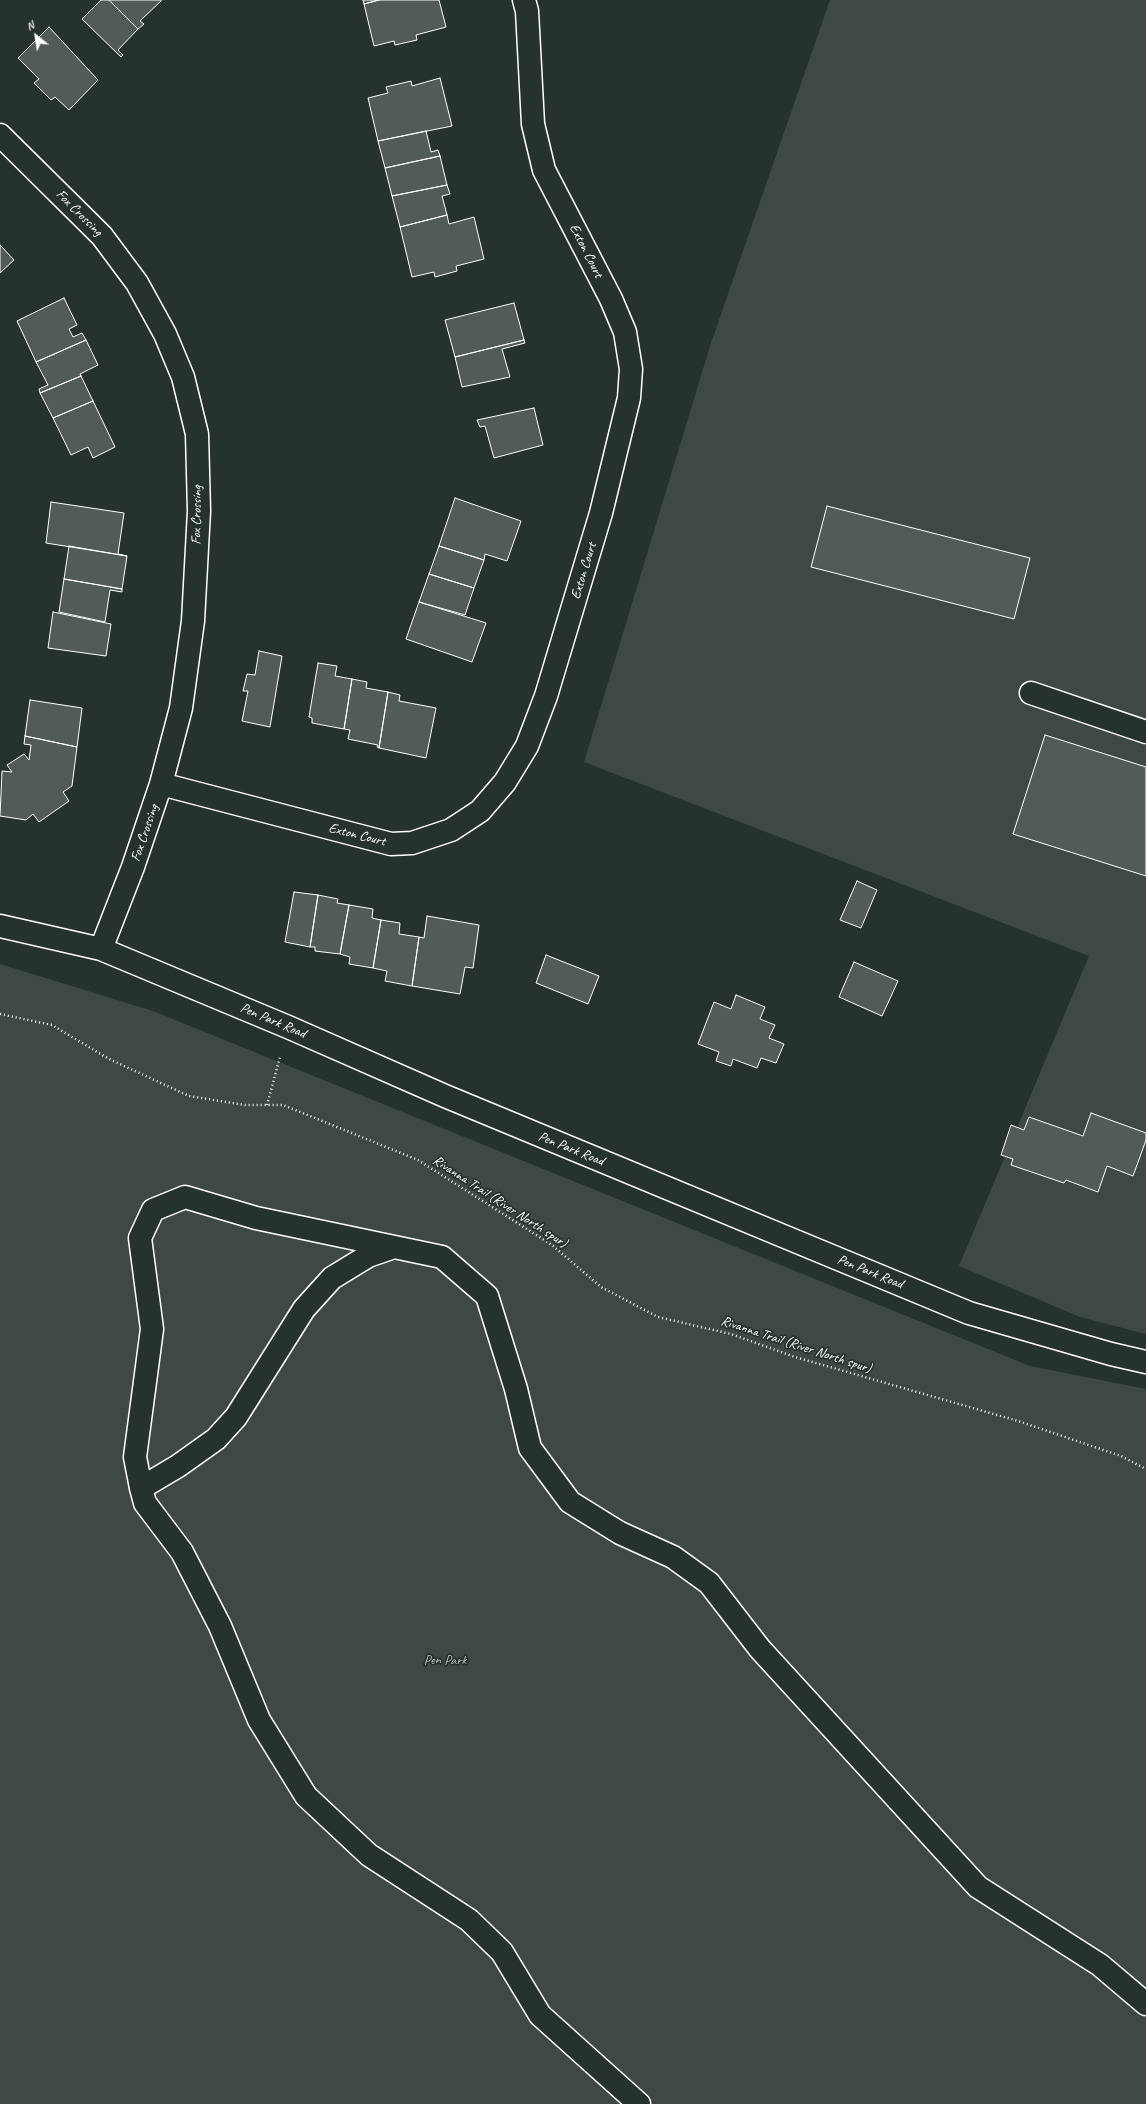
<!DOCTYPE html>
<html>
<head>
<meta charset="utf-8">
<style>
  body { margin:0 }
  #map { position:relative; width:1146px; height:2104px; overflow:hidden; background:#26332d; font-family:Caveat,sans-serif }
  canvas { display:block }
  .north { position:absolute; left:16px; top:16px; width:40px; height:40px; -webkit-text-stroke:3px #26332d; paint-order:stroke; rotate:330deg; font-size:11px; font-weight:700; line-height:16px; text-align:center; color:#fff }
  .north::after { content:''; display:block; margin:auto; width:14px; height:18px; background:#fff; clip-path:polygon(50% 0,100% 100%,50% 72%,0 100%) }
</style>
</head>
<body>
<div id="map">
<canvas width="1146" height="2104"></canvas>
<div class="north">N</div>
</div>
<script>
const c = document.querySelector('canvas').getContext('2d');
c.lineJoin = 'round';
function paint(path, color) { c.fillStyle = color; c.fill(path, 'evenodd'); }
const shape = rows => new Path2D(rows.map(r => 'M' + r).join(''));
function strokePath(path, color, width, dash) { c.strokeStyle = color; c.lineWidth = width; c.lineCap = dash ? 'butt' : 'round'; c.setLineDash(dash || []); c.stroke(path); }
function drawText(font, color, halo, rows, align = 'center') {
  c.font = font + ' Caveat,sans-serif'; c.lineWidth = 3.5; c.setLineDash([]); c.textBaseline = 'middle'; c.strokeStyle = halo; c.fillStyle = color; for (const [text, x, y, turn = 0] of rows) {
    c.save(); c.translate(x, y); c.rotate((+turn || 0) * Math.PI / 180); c.textAlign = isNaN(turn) ? turn : align; if (halo) c.strokeText(text, 0, 0); c.fillText(text, 0, 0); c.restore();
  }
}
paint(shape([
  [830,0,1146,0,1146,1334,1080,1317,959,1266,1089,956,584,762,710,346],
  [0,964,153,1011,1030,1366,1146,1389,1146,2104,0,2104]
]), '#3e4944');
const building = shape([
  [101,0,109,0,138,29,118,50,123,55,121,57,82,19,101,0],
  [109,0,162,0,140,21,144,24,138,29,109,0],
  [363,0,379,0,364,4,363,0],
  [379,0,439,0,446,27,416,35,417,40,395,45,394,41,374,46,364,4,379,0],
  [49,27,98,80,69,110,55,97,51,100,34,83,39,79,18,58,49,27],
  [440,78,452,126,378,141,368,98,388,93,386,87,411,81,412,86,440,78],
  [426,131,431,152,438,150,440,156,385,168,378,141,426,131],
  [440,156,447,185,392,196,385,168,440,156],
  [447,185,450,194,442,196,447,215,400,227,392,196,447,185],
  [447,215,449,224,474,217,484,259,456,266,457,271,435,277,434,272,412,277,400,227,447,215],
  [0,245,14,260,0,273,0,245],
  [64,298,77,325,69,329,73,337,82,333,86,340,36,362,17,321,64,298],
  [514,303,524,340,455,357,445,320,514,303],
  [86,340,98,365,80,374,81,376,40,393,39,389,48,385,36,362,86,340],
  [524,340,525,343,502,349,510,377,462,387,455,357,524,340],
  [81,376,93,401,53,418,40,393,81,376],
  [93,401,115,447,93,458,88,447,71,455,53,418,93,401],
  [534,408,543,445,494,458,485,426,480,427,477,420,534,408],
  [455,498,521,521,507,561,485,554,484,560,439,546,455,498],
  [51,502,124,513,118,554,127,556,46,543,51,502],
  [827,506,1030,558,1014,619,811,567,827,506],
  [69,546,127,556,122,589,64,579,69,546],
  [439,546,484,560,474,588,429,574,439,546],
  [429,574,474,588,465,615,419,602,429,574],
  [64,579,122,589,122,592,110,590,105,622,59,612,64,579],
  [419,602,486,623,472,662,406,639,419,602],
  [53,612,111,624,106,656,48,648,53,612],
  [259,651,282,656,270,727,242,721,248,691,243,691,247,674,255,675,259,651],
  [318,663,337,666,335,676,352,679,344,729,312,723,312,718,309,717,318,663],
  [352,679,367,682,366,688,388,692,379,748,377,747,378,745,348,739,350,730,344,729,352,679],
  [388,692,400,695,399,701,436,708,426,758,379,748,388,692],
  [30,700,82,708,77,747,25,736,30,700],
  [1045,735,1146,767,1146,876,1013,834,1045,735],
  [25,736,77,747,72,786,63,792,69,801,39,822,33,814,26,820,0,816,2,771,12,772,7,765,24,754,29,760,31,745,24,744,25,736],
  [857,881,877,890,861,928,840,920,857,881],
  [294,892,318,895,310,947,285,942,294,892],
  [318,895,338,899,337,903,349,905,340,954,315,951,315,947,310,947,318,895],
  [349,905,373,909,372,918,381,920,373,968,349,964,350,957,340,954,349,905],
  [427,916,479,925,473,968,465,967,460,994,412,986,419,937,424,938,427,916],
  [381,920,400,923,399,934,419,937,412,986,385,981,387,971,373,968,381,920],
  [546,955,599,976,588,1004,536,983,546,955],
  [854,962,898,981,882,1016,839,997,854,962],
  [736,995,765,1007,760,1019,775,1025,769,1038,784,1044,776,1063,761,1058,757,1068,733,1059,731,1066,716,1061,719,1052,698,1044,714,1002,731,1009,736,995],
  [1091,1113,1146,1133,1146,1140,1133,1176,1107,1166,1098,1192,1066,1180,1064,1183,1011,1165,1013,1159,1001,1155,1011,1125,1024,1130,1029,1117,1083,1136,1091,1113]
]);
paint(building, '#515c57');
strokePath(building, '#fff', 1);
const minor = shape([
  [0,135,102,236,137,283,165,334,183,377,197,434,199,511,193,621,181,708,161,784,133,867,101,949],
  [1031,693,1146,732],
  [161,784,391,844,412,843,451,830,480,811,505,782,527,746,546,696,601,513,629,398,631,369,625,332,611,299,544,170,533,124,527,11,524,0],
  [0,926,101,949,288,1027,445,1096,969,1313,1111,1354,1146,1362],
  [141,1488,178,1466,216,1439,236,1417,304,1309,332,1278,368,1256,394,1247],
  [639,2104,540,2015,502,1952,469,1920,369,1855,306,1796,259,1720,220,1626,182,1552,145,1503,141,1488,135,1457,152,1329,140,1238,153,1210,185,1197,256,1218,442,1257,487,1296,516,1389,530,1448,570,1502,620,1533,673,1557,709,1583,760,1649,978,1887,1100,1965,1146,2004]
]);
strokePath(minor, '#fff', 25);
strokePath(shape([
  [0,1014,52,1025,109,1059,189,1096,245,1105,283,1105,418,1160,552,1245,601,1287,658,1317,731,1334,795,1357,1018,1421,1121,1456,1146,1469],
  [267,1105,280,1057]
]), '#fff', 2.5, [1, 3]);
strokePath(minor, '#26332d', 22);
drawText('14px', '#fff', '#26332d', [
  ["Fox Crossing",79,213,45],
  ["Exton Court",586,251,63],
  ["Fox Crossing",197,515,-89],
  ["Exton Court",584,571,-73],
  ["Fox Crossing",145,833,-71],
  ["Exton Court",357,835,14],
  ["Pen Park Road",273,1021,23],
  ["Pen Park Road",571,1149,22],
  ["Rivanna Trail (River North spur)",500,1202,33],
  ["Pen Park Road",870,1272,22],
  ["Rivanna Trail (River North spur)",796,1345,18]
]);
drawText('14px', '#bbbfbe', '#26332d', [
  ["Pen Park",445,1660]
]);
</script>
</body>
</html>
